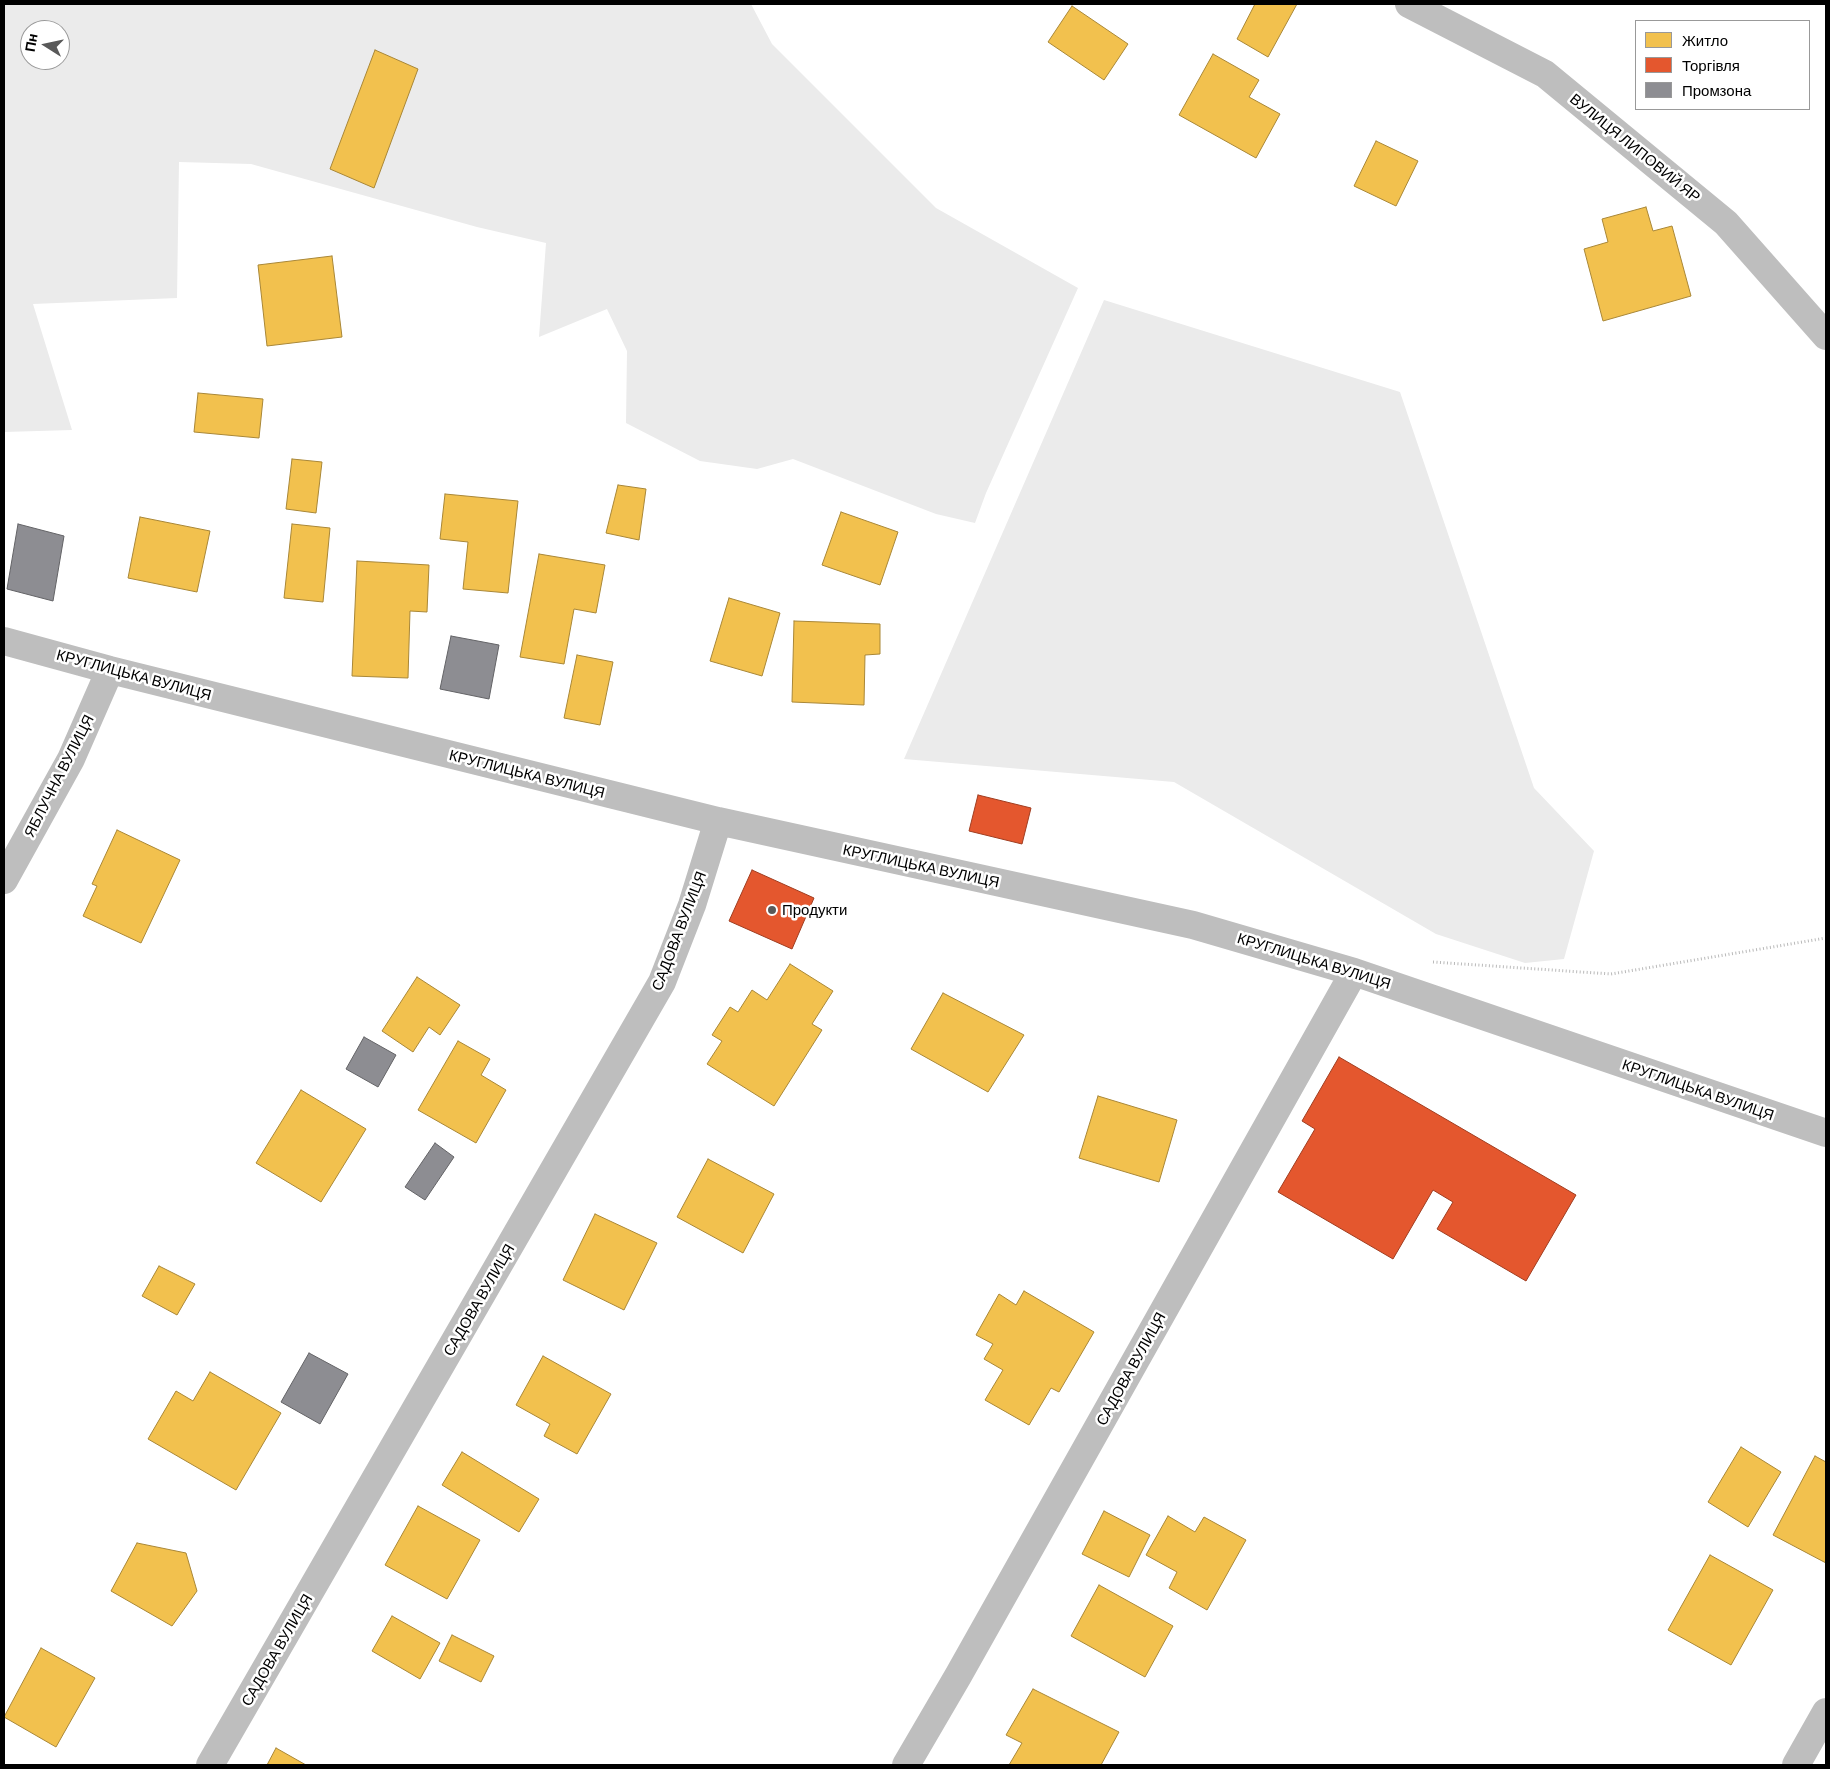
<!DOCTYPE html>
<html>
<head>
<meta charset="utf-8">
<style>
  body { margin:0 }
  #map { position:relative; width:1830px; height:1769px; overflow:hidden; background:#fff; font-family:Barlow,sans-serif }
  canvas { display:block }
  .frame { position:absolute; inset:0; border:5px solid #000; pointer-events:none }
  .legend { position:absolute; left:1635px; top:20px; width:175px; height:90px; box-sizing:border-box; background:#fff; border:1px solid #999; margin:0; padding:6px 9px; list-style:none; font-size:15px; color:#000 }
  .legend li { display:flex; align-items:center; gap:10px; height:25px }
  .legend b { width:25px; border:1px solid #999 }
  .north { position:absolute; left:20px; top:20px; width:50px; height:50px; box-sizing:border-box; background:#fff; border:1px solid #999; border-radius:50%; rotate:280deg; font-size:14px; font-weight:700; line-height:20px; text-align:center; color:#000 }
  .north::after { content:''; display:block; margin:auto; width:18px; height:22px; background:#595959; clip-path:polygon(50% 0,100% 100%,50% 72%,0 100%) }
</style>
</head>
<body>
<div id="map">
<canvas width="1830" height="1769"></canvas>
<div class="frame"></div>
<ul class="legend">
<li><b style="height:14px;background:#f2c14e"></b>Житло</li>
<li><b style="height:14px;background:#e4572e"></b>Торгівля</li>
<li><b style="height:14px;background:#8d8d92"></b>Промзона</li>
</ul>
<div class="north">Пн</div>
</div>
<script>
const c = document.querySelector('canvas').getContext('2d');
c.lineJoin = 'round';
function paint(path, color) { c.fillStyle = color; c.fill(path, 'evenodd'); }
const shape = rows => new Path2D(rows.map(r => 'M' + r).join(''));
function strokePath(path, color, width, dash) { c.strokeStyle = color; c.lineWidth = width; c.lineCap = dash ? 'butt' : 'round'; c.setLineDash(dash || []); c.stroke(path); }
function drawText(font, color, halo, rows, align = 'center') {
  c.font = font + ' Barlow,sans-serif'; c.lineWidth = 5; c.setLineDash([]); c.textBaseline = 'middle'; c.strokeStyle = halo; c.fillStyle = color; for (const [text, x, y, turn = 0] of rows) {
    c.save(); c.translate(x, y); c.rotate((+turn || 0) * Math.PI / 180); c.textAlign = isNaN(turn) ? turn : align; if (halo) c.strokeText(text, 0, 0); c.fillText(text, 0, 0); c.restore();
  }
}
paint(shape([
  [4,4,751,4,772,44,936,208,1078,288,986,493,975,523,936,514,793,459,757,469,700,461,626,423,627,351,607,309,539,337,546,243,477,227,251,164,179,162,177,298,33,304,72,430,4,432],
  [30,30,60,30,60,60,30,60],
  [1104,300,1400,392,1534,788,1594,851,1564,959,1525,963,1436,934,1174,782,904,759]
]), '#ebebeb');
const homes = shape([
  [1255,4,1297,4,1268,57,1237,39,1255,4],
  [1072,6,1128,44,1104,80,1048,42,1072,6],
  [375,50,418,69,374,188,330,169,375,50],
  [1213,54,1259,80,1249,97,1280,114,1256,158,1179,115,1213,54],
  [1376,141,1418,161,1396,206,1354,186,1376,141],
  [1646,207,1653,231,1672,226,1691,296,1603,321,1584,249,1608,242,1602,219,1646,207],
  [332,256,342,337,267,346,258,265,332,256],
  [198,393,263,399,259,438,194,432,198,393],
  [292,459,322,462,316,513,286,509,292,459],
  [618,485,646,489,639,540,606,533,618,485],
  [445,494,518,501,508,593,463,589,468,542,440,539,445,494],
  [841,512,898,532,880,585,822,565,841,512],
  [140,517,210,531,197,592,128,578,140,517],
  [292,524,330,528,323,602,284,598,292,524],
  [539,554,605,565,596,613,574,609,564,664,520,657,539,554],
  [357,561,429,565,427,612,410,611,408,678,352,676,357,561],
  [729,598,780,613,762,676,710,661,729,598],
  [794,621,880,624,880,654,865,655,864,705,792,702,794,621],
  [577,655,613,662,600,725,564,718,577,655],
  [117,830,180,860,141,943,83,916,97,886,92,884,117,830],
  [790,964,833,991,812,1024,822,1030,774,1106,707,1064,722,1041,712,1035,730,1007,738,1012,752,990,767,1000,790,964],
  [417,977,460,1005,440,1035,429,1027,413,1052,382,1031,417,977],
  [943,993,1024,1035,988,1092,911,1049,943,993],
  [458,1041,490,1059,481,1075,506,1090,476,1143,418,1110,458,1041],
  [301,1090,366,1129,321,1202,256,1163,301,1090],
  [1098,1096,1177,1120,1159,1182,1079,1158,1098,1096],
  [708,1159,774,1194,743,1253,677,1217,708,1159],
  [595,1214,657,1243,624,1310,563,1280,595,1214],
  [159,1266,195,1284,177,1315,142,1296,159,1266],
  [1024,1291,1094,1332,1059,1392,1051,1388,1029,1425,985,1400,1003,1370,984,1359,993,1344,976,1335,999,1294,1016,1305,1024,1291],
  [543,1356,611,1394,577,1454,544,1436,550,1424,516,1405,543,1356],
  [210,1372,281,1413,236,1490,148,1439,176,1391,193,1401,210,1372],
  [1741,1447,1781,1472,1748,1527,1708,1502,1741,1447],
  [462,1452,539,1499,519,1532,442,1485,462,1452],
  [1815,1456,1826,1462,1826,1563,1773,1535,1815,1456],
  [418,1506,480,1540,447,1599,385,1565,418,1506],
  [1104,1511,1150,1535,1129,1577,1082,1554,1104,1511],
  [1168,1516,1195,1532,1204,1517,1246,1540,1207,1610,1169,1588,1177,1572,1146,1555,1168,1516],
  [137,1543,186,1553,197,1591,172,1626,111,1591,137,1543],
  [1710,1555,1773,1590,1731,1665,1668,1630,1710,1555],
  [1099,1585,1173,1626,1145,1677,1071,1636,1099,1585],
  [392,1616,440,1643,420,1679,372,1651,392,1616],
  [452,1635,494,1656,481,1682,439,1661,452,1635],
  [41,1648,95,1678,56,1747,4,1717,41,1648],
  [1033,1689,1119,1732,1101,1765,1009,1765,1022,1743,1006,1735,1033,1689],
  [276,1748,306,1765,267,1765,276,1748]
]);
paint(homes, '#f2c14e');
strokePath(homes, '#a98737', 1);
const shops = shape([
  [978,795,1031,808,1022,844,969,831,978,795],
  [752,870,814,898,792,949,729,921,752,870],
  [1339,1057,1576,1195,1526,1281,1437,1229,1453,1202,1433,1190,1393,1259,1278,1192,1315,1129,1302,1121,1339,1057]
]);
paint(shops, '#e4572e');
strokePath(shops, '#a03d20', 1);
const industry = shape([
  [18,524,64,536,53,601,7,589,18,524],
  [451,636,499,645,489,699,440,689,451,636],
  [364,1037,396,1055,378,1087,346,1069,364,1037],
  [435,1143,454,1157,425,1200,405,1187,435,1143],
  [309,1353,348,1374,320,1424,281,1402,309,1353]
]);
paint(industry, '#8d8d92');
strokePath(industry, '#636366', 1);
strokePath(shape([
  [1433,962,1611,974,1826,938]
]), '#b9b9b9', 3, [1, 2.5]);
strokePath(shape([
  [1409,4,1545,74,1726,223,1826,336],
  [4,641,110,670,718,821,1193,925,1354,972,1826,1133],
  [4,880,71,759,110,670],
  [210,1765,662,982,692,905,718,821],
  [906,1765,958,1676,1354,972],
  [1796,1765,1826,1712]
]), '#bebebe', 28);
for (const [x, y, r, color] of [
  [772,910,5,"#595959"]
]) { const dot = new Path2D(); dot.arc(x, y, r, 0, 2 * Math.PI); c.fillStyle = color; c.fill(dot); strokePath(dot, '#fff', 2); }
drawText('15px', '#000', '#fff', [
  ["ВУЛИЦЯ ЛИПОВИЙ ЯР",1635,148,39],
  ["КРУГЛИЦЬКА ВУЛИЦЯ",134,675,15],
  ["КРУГЛИЦЬКА ВУЛИЦЯ",527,774,14],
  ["ЯБЛУЧНА ВУЛИЦЯ",59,776,-63],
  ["КРУГЛИЦЬКА ВУЛИЦЯ",921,866,12],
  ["САДОВА ВУЛИЦЯ",679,931,-69],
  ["КРУГЛИЦЬКА ВУЛИЦЯ",1314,961,17],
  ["КРУГЛИЦЬКА ВУЛИЦЯ",1698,1090,19],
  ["САДОВА ВУЛИЦЯ",479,1300,-60],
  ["САДОВА ВУЛИЦЯ",1131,1369,-61],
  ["САДОВА ВУЛИЦЯ",277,1650,-60]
]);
drawText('15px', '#000', '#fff', [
  ["Продукти",782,910]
], 'left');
</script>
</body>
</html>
